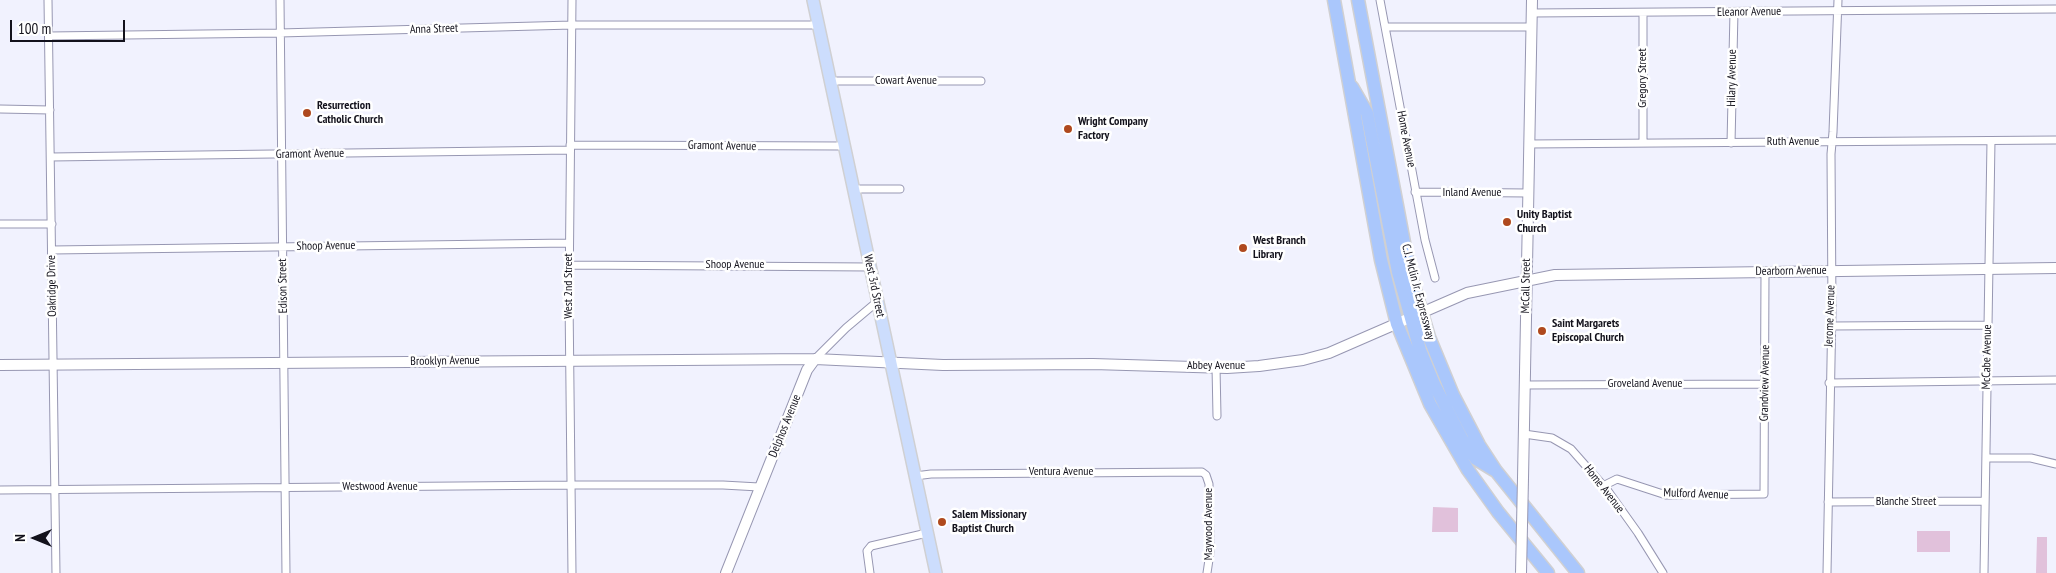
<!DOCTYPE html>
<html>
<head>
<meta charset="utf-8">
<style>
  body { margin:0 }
  #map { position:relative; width:2056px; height:573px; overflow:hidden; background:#f1f2fe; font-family:"PT Sans Narrow",sans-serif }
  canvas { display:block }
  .north { position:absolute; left:10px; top:513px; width:50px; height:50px; -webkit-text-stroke:4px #fff; paint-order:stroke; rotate:270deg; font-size:14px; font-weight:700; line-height:20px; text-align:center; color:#13121c }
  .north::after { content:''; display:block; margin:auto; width:18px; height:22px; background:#13121c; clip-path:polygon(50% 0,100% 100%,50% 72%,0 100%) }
  .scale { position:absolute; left:10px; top:20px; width:115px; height:22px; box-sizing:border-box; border:2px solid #13121c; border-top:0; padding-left:6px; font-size:15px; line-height:18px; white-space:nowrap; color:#13121c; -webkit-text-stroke:4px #fff; paint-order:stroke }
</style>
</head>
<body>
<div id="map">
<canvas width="2056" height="573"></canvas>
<div class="north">N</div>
<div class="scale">100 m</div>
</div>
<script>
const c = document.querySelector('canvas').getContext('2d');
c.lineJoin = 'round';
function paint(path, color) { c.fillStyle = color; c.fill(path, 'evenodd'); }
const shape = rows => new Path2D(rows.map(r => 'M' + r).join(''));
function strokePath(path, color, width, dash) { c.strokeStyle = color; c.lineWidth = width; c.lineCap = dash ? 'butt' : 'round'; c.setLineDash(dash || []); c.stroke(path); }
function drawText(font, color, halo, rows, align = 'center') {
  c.font = font + ' "PT Sans Narrow",sans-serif'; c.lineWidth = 5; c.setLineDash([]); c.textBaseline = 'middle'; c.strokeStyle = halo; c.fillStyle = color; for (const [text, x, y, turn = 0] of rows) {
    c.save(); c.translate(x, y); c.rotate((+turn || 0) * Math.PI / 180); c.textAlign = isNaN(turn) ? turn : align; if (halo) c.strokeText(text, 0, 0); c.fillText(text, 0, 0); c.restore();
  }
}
paint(shape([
  [1433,507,1458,508,1458,532,1432,532],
  [1917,531,1950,531,1950,552,1917,552],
  [2037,537,2047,537,2047,573,2036,573]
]), '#e1c1db');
const street = shape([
  [48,0,56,573],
  [280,0,286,573],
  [572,0,569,298,572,573],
  [1380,0,1425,240,1435,278],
  [1532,13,2056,9],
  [1643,13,1643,143],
  [1385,27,1532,27],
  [49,36,280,33,572,25,818,25],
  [830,81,981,81],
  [0,109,50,110],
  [1731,143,1734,12],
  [1529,144,2056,140],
  [570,145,844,146],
  [51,157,570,150],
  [853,189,900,189],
  [1415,192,1528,193],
  [0,224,52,224],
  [52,250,569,243],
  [569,265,870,267],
  [1831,326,1987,325],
  [815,359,846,328,878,301],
  [1216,367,1217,416],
  [1829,383,2056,380],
  [1525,385,1765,384],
  [1524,434,1552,438,1571,449,1608,491,1638,533,1663,573],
  [1986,458,2031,458,2056,464],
  [915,476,931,474,1202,472,1206,475,1209,484,1210,553,1207,573],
  [1603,486,1617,479,1666,495,1764,494,1765,272],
  [0,490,571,485,723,485,759,487],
  [1828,502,1985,501],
  [870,573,867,551,871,546,927,533],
  [1827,573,1832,309,1831,154,1833,132,1838,0],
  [1984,573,1991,141]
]);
const secondary = shape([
  [0,365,815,359,943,365,1093,364,1227,368,1259,366,1303,360,1329,353,1467,293,1555,275,2056,268],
  [1523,478,1532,0],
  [726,573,807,370,815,359]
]);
const primary = shape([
  [813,0,936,573]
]);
const highway = shape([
  [1334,0,1381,260,1397,324,1430,404,1468,470,1498,512,1548,573],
  [1358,0,1409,269,1429,337,1453,395,1479,445,1496,471,1578,573],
  [1352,87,1367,113,1398,272,1420,350,1434,384,1462,439,1476,459,1494,470]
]);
strokePath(street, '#9797b2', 9);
strokePath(secondary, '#9797b2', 12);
strokePath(primary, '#d0d0d2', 14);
strokePath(highway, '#d0d0d2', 15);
strokePath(street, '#fff', 7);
strokePath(secondary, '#fff', 10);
strokePath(primary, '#ccddfd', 11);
strokePath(highway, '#aac7fc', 12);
const secondaryBridge = shape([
  [1521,573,1523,478]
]);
strokePath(secondaryBridge, '#9797b2', 12, []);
strokePath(secondaryBridge, '#fff', 10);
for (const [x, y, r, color] of [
  [307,113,5,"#af491e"],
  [1068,129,5,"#af491e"],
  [1507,222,5,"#af491e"],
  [1243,248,5,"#af491e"],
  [1542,331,5,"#af491e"],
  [942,522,5,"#af491e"]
]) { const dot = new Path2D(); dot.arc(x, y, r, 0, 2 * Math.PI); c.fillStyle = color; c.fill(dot); strokePath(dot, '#fff', 2); }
drawText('12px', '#13121c', '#fff', [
  ["Eleanor Avenue",1749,12,-1],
  ["Anna Street",434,29,-2],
  ["Gregory Street",1643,78,-90],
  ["Hilary Avenue",1732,78,-89],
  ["Cowart Avenue",906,81],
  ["Home Avenue",1406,139,79],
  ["Ruth Avenue",1793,142],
  ["Gramont Avenue",722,146,1],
  ["Gramont Avenue",310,154,-1],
  ["Inland Avenue",1472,193],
  ["Shoop Avenue",326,246,-1],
  ["Shoop Avenue",735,265],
  ["Dearborn Avenue",1791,271,-1],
  ["Oakridge Drive",52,286,-91],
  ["Edison Street",283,286,-91],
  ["West 2nd Street",569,286,-90],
  ["West 3rd Street",874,286,78],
  ["McCall Street",1526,286,-89],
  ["C.J. Mclin Jr. Expressway",1418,292,75],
  ["Jerome Avenue",1830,316,-88],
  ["McCabe Avenue",1987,357,-89],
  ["Brooklyn Avenue",445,361,-1],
  ["Abbey Avenue",1216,366],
  ["Grandview Avenue",1765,383,-89],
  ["Groveland Avenue",1645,384],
  ["Delphos Avenue",785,426,-68],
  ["Ventura Avenue",1061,472],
  ["Westwood Avenue",380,487],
  ["Home Avenue",1604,489,52],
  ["Mulford Avenue",1696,494,2],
  ["Blanche Street",1906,502],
  ["Maywood Avenue",1209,524,-90]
]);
drawText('bold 12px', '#13121c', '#fff', [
  ["Resurrection",317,106],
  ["Catholic Church",317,120],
  ["Wright Company",1078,122],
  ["Factory",1078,136],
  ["Unity Baptist",1517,215],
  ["Church",1517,229],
  ["West Branch",1253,241],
  ["Library",1253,255],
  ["Saint Margarets",1552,324],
  ["Episcopal Church",1552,338],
  ["Salem Missionary",952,515],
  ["Baptist Church",952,529]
], 'left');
</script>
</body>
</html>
